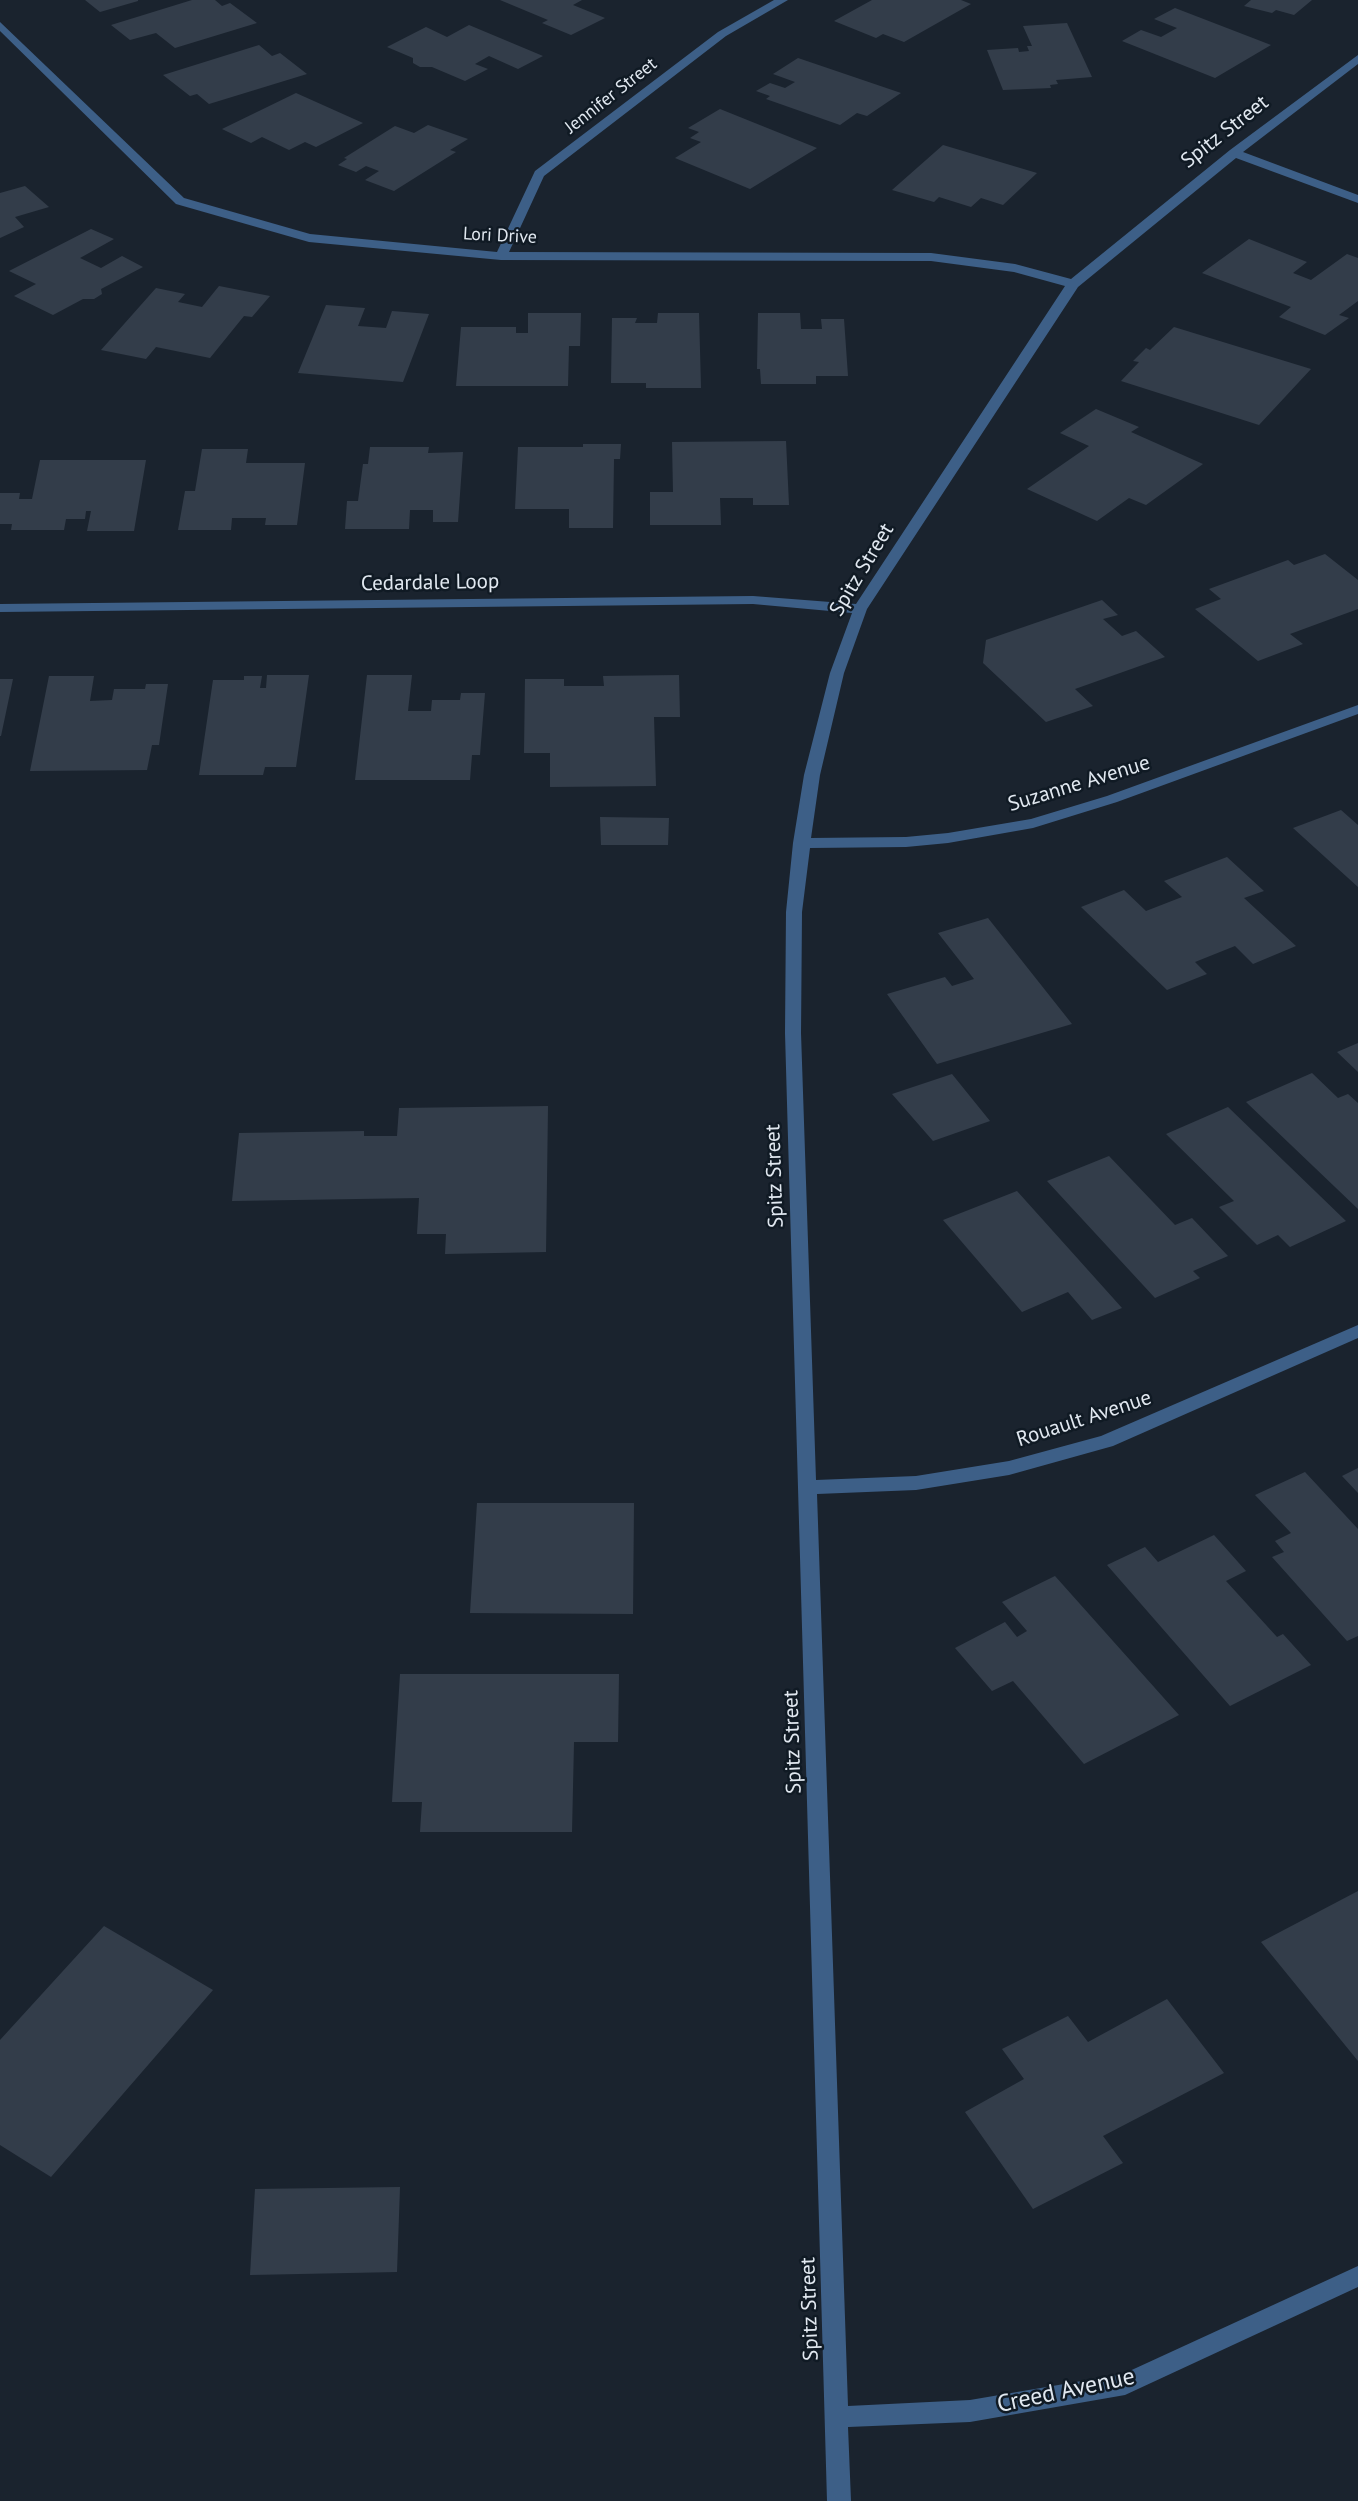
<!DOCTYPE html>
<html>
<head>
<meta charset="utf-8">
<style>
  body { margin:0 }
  canvas { display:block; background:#1a232e }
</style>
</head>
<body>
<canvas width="1358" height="2501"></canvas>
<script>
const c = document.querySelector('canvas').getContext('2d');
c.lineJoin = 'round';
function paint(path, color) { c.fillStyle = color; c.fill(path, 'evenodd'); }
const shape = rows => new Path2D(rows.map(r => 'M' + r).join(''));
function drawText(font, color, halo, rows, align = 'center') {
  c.font = font + ' "PT Sans",sans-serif'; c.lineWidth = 5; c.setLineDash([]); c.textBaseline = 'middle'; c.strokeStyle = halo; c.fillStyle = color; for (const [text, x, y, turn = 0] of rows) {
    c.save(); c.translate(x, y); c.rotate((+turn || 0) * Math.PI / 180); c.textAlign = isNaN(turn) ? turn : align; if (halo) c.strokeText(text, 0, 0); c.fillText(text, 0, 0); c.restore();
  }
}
paint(shape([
  [85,0,138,0,138,1,100,12],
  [192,0,215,0,222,6,230,3,257,23,175,48,156,33,130,40,111,25],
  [500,0,582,0,573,5,605,18,571,35,542,23,548,20],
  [872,0,961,0,971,4,904,42,883,34,876,38,834,21],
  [1251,0,1312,0,1294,15,1276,10,1272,13,1244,6],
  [1175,8,1271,45,1215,78,1122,41,1141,30,1161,37,1177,28,1154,19],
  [1067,23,1092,77,1056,80,1058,84,1050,85,1051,88,1003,90,987,50,1018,48,1019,52,1029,51,1027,46,1032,46,1023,26],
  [469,25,543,56,518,69,489,56,475,64,488,69,465,81,432,67,420,67,413,63,413,58,387,47,426,27,447,37],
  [259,45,272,56,280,53,307,74,209,104,197,94,190,96,163,75],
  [798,58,901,93,867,116,857,113,840,125,766,99,770,96,756,91,770,83,785,88,795,82,773,74],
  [296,93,363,123,316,147,305,142,289,150,262,137,251,143,222,129],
  [720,109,817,148,750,189,675,158,701,142,690,138,699,132,688,128],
  [428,125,468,139,450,150,456,152,394,191,365,180,379,171,366,166,356,172,338,165,347,159,344,158,395,126,414,133],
  [943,145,1037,173,1003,205,981,198,971,207,939,197,934,202,892,190],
  [25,186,49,207,15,217,24,227,0,238,0,193],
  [91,229,114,239,80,258,101,268,122,256,143,267,101,289,102,294,94,299,83,299,53,315,14,296,36,284,9,271],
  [1249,239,1307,262,1293,273,1311,280,1347,254,1358,258,1358,301,1339,315,1349,318,1325,335,1279,317,1291,307,1202,273],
  [219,286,270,296,252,317,244,316,210,358,156,347,146,359,101,350,156,288,185,294,178,302,202,307],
  [326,305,365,308,358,326,386,328,392,311,429,314,403,382,298,373],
  [528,313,581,313,580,346,569,346,568,386,456,386,461,327,516,327,516,333,528,333],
  [658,313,699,313,701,388,646,388,646,383,611,383,612,318,637,318,635,323,657,323],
  [758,313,800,313,801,329,822,329,821,319,844,319,848,376,816,376,816,384,761,384,760,369,757,369],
  [1174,327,1311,369,1259,425,1121,381,1139,362,1133,361,1146,348,1150,350],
  [1096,409,1139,427,1131,432,1203,464,1146,505,1129,498,1097,521,1027,489,1089,446,1060,433],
  [786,441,789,505,753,505,753,498,720,498,721,525,650,525,650,492,673,492,672,442],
  [583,444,621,444,620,459,614,459,613,528,569,528,569,509,515,509,518,447,583,447],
  [370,447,429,447,428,453,463,452,458,522,433,522,433,510,410,510,409,529,345,529,347,501,358,501,363,464,368,464],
  [202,449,248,449,246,463,305,463,297,525,265,525,266,518,232,518,231,530,178,530,185,491,195,491],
  [40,460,146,460,134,531,87,531,91,511,86,511,85,519,66,519,64,530,11,530,12,524,0,524,0,493,20,493,19,499,32,499],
  [1325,554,1358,580,1358,609,1290,634,1303,644,1258,661,1195,609,1221,599,1209,589,1288,560,1294,565],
  [1102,600,1118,615,1103,619,1122,636,1136,631,1165,657,1075,689,1093,706,1046,722,983,663,986,640],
  [267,675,309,675,296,767,265,767,263,775,199,775,213,680,244,680,244,676,262,676,260,688,266,688],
  [367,675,412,675,408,711,431,711,432,700,460,700,461,693,485,693,480,755,472,755,470,780,355,780],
  [679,675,680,717,654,717,656,786,550,787,550,753,524,753,525,679,564,679,564,686,604,686,603,676],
  [49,676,94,676,90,701,112,700,114,689,145,689,146,684,168,684,159,745,152,745,147,770,30,771],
  [0,679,13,679,1,736,0,736],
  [1341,810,1358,825,1358,887,1293,828],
  [600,817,669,818,668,845,601,845],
  [1227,857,1264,891,1244,898,1296,946,1253,964,1235,946,1195,962,1207,974,1167,990,1081,907,1124,890,1146,911,1182,897,1164,881],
  [988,918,1072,1024,937,1064,887,994,945,977,952,986,974,979,938,933],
  [1358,1043,1358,1072,1337,1052],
  [1312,1073,1338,1098,1348,1094,1358,1103,1358,1209,1246,1102],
  [952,1074,990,1121,933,1141,892,1094],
  [548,1106,546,1252,445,1254,446,1234,417,1234,419,1198,232,1201,239,1133,364,1131,364,1136,397,1136,399,1108],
  [1228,1107,1346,1221,1290,1247,1278,1235,1257,1245,1219,1207,1234,1201,1166,1134],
  [1109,1156,1175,1225,1192,1218,1228,1256,1193,1271,1200,1278,1155,1298,1047,1181],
  [1017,1191,1122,1308,1092,1320,1068,1292,1022,1312,943,1220],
  [1358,1468,1358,1493,1342,1476],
  [1305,1472,1358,1529,1358,1636,1347,1641,1272,1557,1284,1552,1275,1541,1291,1533,1255,1495],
  [477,1503,634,1503,633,1614,470,1613],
  [1214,1535,1246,1571,1226,1581,1277,1637,1283,1634,1311,1665,1230,1706,1107,1565,1145,1547,1158,1562],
  [1055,1576,1179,1715,1084,1764,1013,1681,992,1691,955,1648,1005,1622,1017,1637,1027,1631,1002,1602],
  [400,1674,619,1674,618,1742,574,1742,572,1832,420,1832,422,1802,392,1802],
  [1358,1891,1358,2061,1261,1942],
  [104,1926,213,1990,51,2177,0,2145,0,2040],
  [1167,1999,1224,2073,1103,2136,1123,2163,1033,2209,965,2112,1024,2079,1002,2049,1068,2016,1088,2042],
  [400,2187,397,2272,250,2275,255,2189]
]), '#333d4a');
paint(shape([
  [774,0,788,0,726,36,544,176,509,252,931,253,1015,264,1071,279,1230,150,1358,55,1358,64,1243,152,1358,195,1358,203,1236,158,1078,287,867,609,844,673,820,775,811,838,906,837,948,833,1031,819,1107,796,1358,705,1358,714,1117,802,1033,828,948,843,906,847,810,848,802,912,801,1033,816,1480,916,1476,1009,1461,1101,1436,1358,1325,1358,1338,1113,1446,1009,1475,916,1490,817,1494,848,2406,970,2400,1123,2374,1358,2266,1358,2287,1125,2395,970,2422,848,2427,851,2501,827,2501,785,1033,786,912,793,843,804,775,830,673,852,613,753,604,0,612,0,604,753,596,856,604,1065,286,1014,272,931,261,501,260,309,242,176,204,0,31,0,22,184,198,310,234,497,252,535,171,718,32,774,0]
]), '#3d5f87');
drawText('18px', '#e1e8f0', '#101a24', [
  ["Jennifer Street",611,96,-38],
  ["Lori Drive",500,236,3]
]);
drawText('21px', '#e1e8f0', '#101a24', [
  ["Spitz Street",1225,132,-38],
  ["Spitz Street",862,570,-59],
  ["Cedardale Loop",430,583,-1],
  ["Suzanne Avenue",1079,784,-17],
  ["Spitz Street",775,1176,-92],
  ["Rouault Avenue",1084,1419,-18],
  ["Spitz Street",793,1742,-92],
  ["Spitz Street",810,2309,-92]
]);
drawText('24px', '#e1e8f0', '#101a24', [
  ["Creed Avenue",1066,2391,-12]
]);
</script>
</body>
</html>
